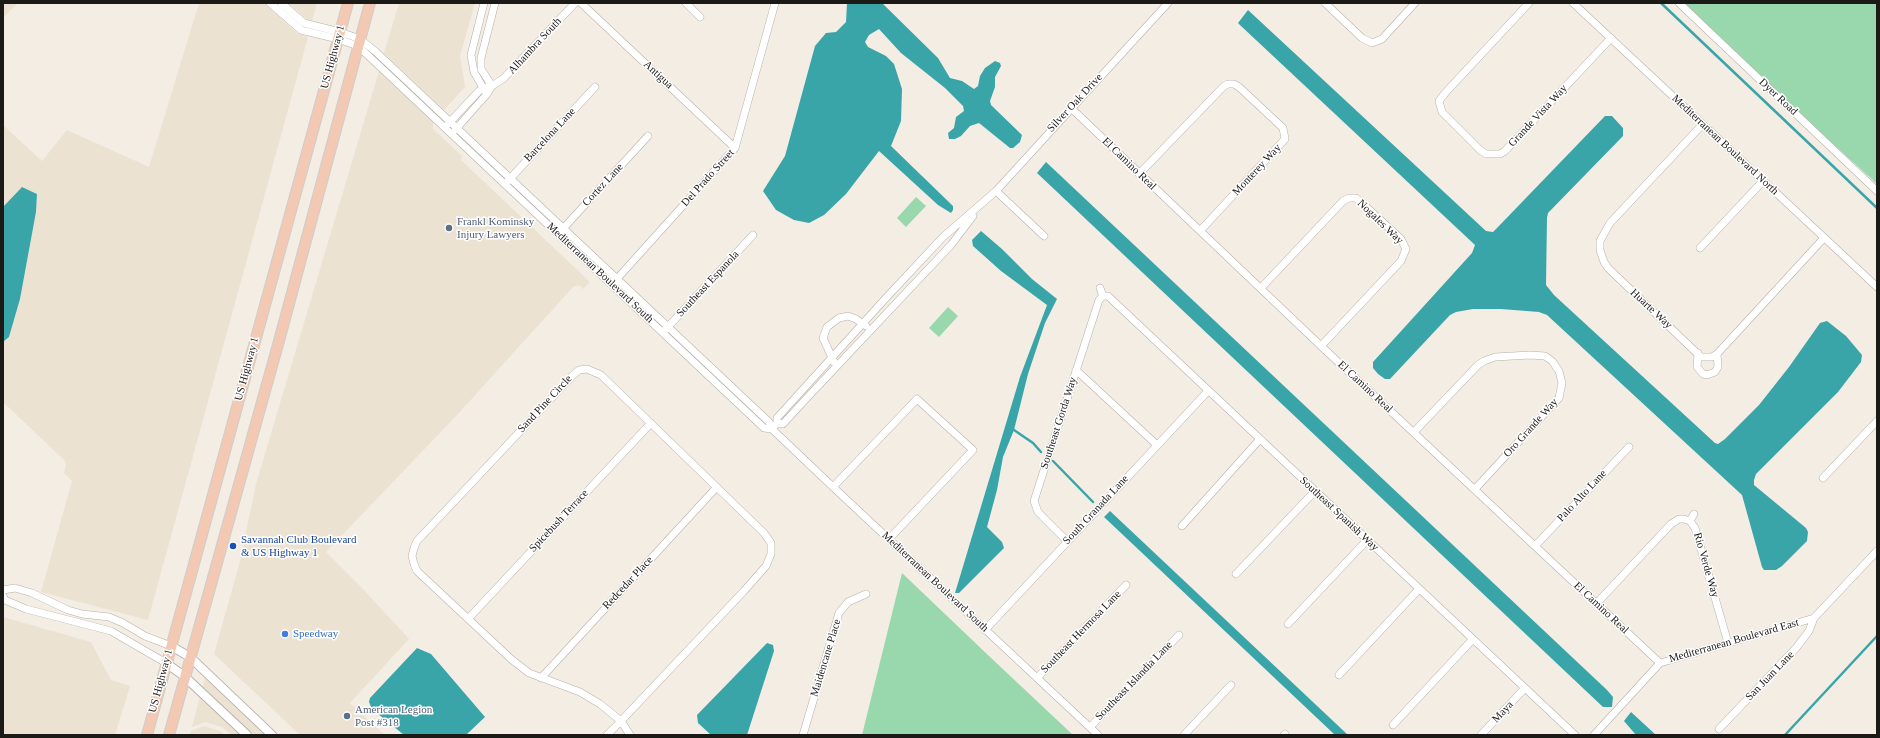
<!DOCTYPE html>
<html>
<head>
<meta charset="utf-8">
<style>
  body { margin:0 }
  #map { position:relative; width:1880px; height:738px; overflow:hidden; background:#f3ede4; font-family:Georgia,serif }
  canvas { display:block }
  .frame { position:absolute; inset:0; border:4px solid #1c1a17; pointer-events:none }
</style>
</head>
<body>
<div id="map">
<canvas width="1880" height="738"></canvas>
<div class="frame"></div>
</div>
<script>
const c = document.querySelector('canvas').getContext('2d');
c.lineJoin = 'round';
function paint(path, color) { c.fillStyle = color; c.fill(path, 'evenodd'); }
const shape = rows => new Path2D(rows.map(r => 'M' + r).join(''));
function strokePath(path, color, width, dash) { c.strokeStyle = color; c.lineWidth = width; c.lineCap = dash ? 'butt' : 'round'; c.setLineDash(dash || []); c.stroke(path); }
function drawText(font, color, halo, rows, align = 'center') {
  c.font = font + ' Georgia,serif'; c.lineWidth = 3; c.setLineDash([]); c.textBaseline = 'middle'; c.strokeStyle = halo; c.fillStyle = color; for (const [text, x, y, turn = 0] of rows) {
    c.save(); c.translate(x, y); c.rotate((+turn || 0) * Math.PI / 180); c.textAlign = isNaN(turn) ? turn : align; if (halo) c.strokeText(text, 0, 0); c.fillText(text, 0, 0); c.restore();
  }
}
paint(shape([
  [3,3,18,3,3,18],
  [199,3,264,3,297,33,308,37,148,620,41,592,72,481,64,473,66,465,65,461,3,402,3,342,9,337,20,299,36,212,37,194,22,187,3,207,3,125,42,161,67,130,149,167],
  [288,3,317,3,312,21,307,19],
  [399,3,475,3,460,56,465,87,444,110,384,53],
  [379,71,433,122,433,129,462,156,461,160,590,282,583,289,579,285,574,286,457,415,326,552,364,590,409,639,350,703,385,735,300,735,214,654,239,565,256,484],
  [3,617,91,642,111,680,130,686,115,735,3,735],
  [205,678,265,735,254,735,203,687],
  [200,697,240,735,231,735,222,727,205,722,192,727],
  [204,726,220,731,225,735,190,735,191,731]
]), '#ece2d2');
paint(shape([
  [1679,3,1877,3,1877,184],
  [916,197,926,206,906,227,897,218],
  [948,307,958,316,939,337,929,328],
  [902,573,989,656,1073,735,862,735]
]), '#99d8ac');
paint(shape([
  [847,3,882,3,938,58,950,78,962,81,974,89,978,86,980,76,985,68,995,61,1000,63,1001,66,995,77,995,87,990,101,991,105,1022,135,1020,142,1013,148,1010,148,979,123,970,126,961,136,955,139,949,139,948,133,954,128,956,117,964,111,963,106,945,88,901,53,879,29,869,35,865,42,868,47,886,56,894,64,902,89,901,121,891,146,953,206,953,210,951,213,938,205,879,151,846,194,824,215,809,223,794,220,776,210,763,191,785,156,815,46,826,33,836,32,846,22],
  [1248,10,1486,231,1493,232,1497,228,1605,116,1612,116,1623,128,1623,136,1548,213,1547,218,1546,285,1554,295,1715,443,1718,444,1725,439,1759,405,1789,367,1820,323,1827,321,1846,336,1862,355,1861,362,1838,392,1756,474,1754,480,1754,485,1806,528,1808,532,1807,541,1782,566,1776,570,1764,570,1762,567,1742,495,1547,315,1539,312,1501,309,1473,309,1456,312,1450,315,1390,379,1385,379,1378,374,1373,368,1373,362,1472,253,1475,245,1241,26,1238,23],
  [1046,162,1607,690,1613,697,1612,707,1603,707,1037,173],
  [22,187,37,194,36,212,20,299,9,337,3,342,3,207],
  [981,231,1002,249,1032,279,1057,299,1045,323,1028,374,1014,430,1003,457,997,490,987,527,1002,542,1004,548,959,593,955,593,1020,377,1047,305,1001,271,973,246,972,240],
  [1110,511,1348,735,1335,735,1104,517],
  [767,643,773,645,774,651,747,735,711,735,698,723,697,715],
  [417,648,431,654,485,717,466,735,404,735,372,709,369,702,370,698],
  [1631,712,1656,735,1636,735,1624,721]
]), '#3aa5a9');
strokePath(shape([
  [1661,3,1877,208],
  [1014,430,1033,443,1041,452],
  [1053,461,1093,502],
  [1785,735,1877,636]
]), '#3aa5a9', 2.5);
const minor = shape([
  [270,3,301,30,338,39,358,46,764,428,772,429],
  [281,3,304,23,340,32,360,39,376,52,769,422,772,429,833,487,1098,735],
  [484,3,471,55,474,72,485,91],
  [581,3,735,148],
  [686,3,700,17],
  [1325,3,1362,38,1372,43,1382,39,1415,3],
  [1529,3,1446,92,1439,101,1442,112,1480,150,1486,154,1500,154,1505,151,1611,38],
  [1573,3,1877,287],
  [1679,3,1877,191],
  [1071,108,1321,346,1660,663],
  [448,124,479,91,483,88,492,86,481,69,481,58,495,3],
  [1702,125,1610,223,1600,241,1600,250,1604,262,1608,268,1701,357,1712,357,1717,354,1824,238],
  [455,130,487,94,492,86,504,78,575,3],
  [1139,174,1224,86,1228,84,1234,84,1239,87,1283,128,1285,139,1200,231],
  [507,182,595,87],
  [996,191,1044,236],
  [560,232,648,136],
  [1700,248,1763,181],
  [615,281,735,148,775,3],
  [1100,288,1103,296],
  [1261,288,1343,201,1349,198,1356,198,1362,203,1401,239,1406,249,1401,261,1321,346],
  [1103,296,1108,296,1575,735],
  [665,330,753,235],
  [1698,353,1697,367,1703,374,1707,375,1715,372,1718,367,1717,354],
  [834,362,823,338,827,327,839,318,848,316,856,319,866,326],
  [1076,370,1157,445],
  [777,423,783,424,804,401,951,245,973,216],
  [772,429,777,423,777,418,885,299,943,237,996,191,1168,3],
  [1414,432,1478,365,1484,361,1495,357,1530,355,1545,356,1552,361,1559,371,1562,383,1559,398,1475,489],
  [1823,478,1877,421],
  [833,487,917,399,973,450,889,539],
  [1690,521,1694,514],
  [1182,526,1260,439],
  [1067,541,1038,512,1034,501,1099,300,1103,296],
  [1535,546,1629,447],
  [1236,574,1315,491],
  [3,590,15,588,32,593,68,610,82,614,109,617,123,623,145,636,171,646],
  [3,596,5,600,26,609,111,631,166,663],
  [1596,604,1671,524,1679,519,1684,519,1690,521,1695,528,1728,643],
  [468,619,651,423],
  [1288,624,1367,540],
  [985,630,1208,391],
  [1339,675,1419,589],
  [541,678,716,488],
  [1037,678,1126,585],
  [1393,725,1473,639],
  [1090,727,1179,635],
  [1719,729,1796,648,1809,631,1814,618],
  [607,735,621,721,744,591,766,566,771,554,771,543,764,533,601,375,587,369,579,370,573,375,417,541,414,548,412,556,414,564,417,571,511,659,529,673,580,692,600,704,621,721,630,735],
  [803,735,839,613,848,602,866,594],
  [1184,735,1231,685],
  [1284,735,1285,734],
  [1481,735,1525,688],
  [1594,735,1660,663,1814,618,1877,551]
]);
const tertiary = shape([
  [171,646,190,657,272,735],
  [166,663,184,676,247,735]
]);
const primary = shape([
  [147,735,348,3],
  [169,735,279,341,370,3]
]);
strokePath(minor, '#b6b0a8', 8);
strokePath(tertiary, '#b6b0a8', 10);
strokePath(primary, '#cdcdcc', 12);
strokePath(minor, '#fff', 7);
strokePath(tertiary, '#fff', 8);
strokePath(primary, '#f3c9b3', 10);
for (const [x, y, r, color] of [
  [449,228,4,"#5c6f8a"],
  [233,546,4,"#1a4fb4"],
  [285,634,4,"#3f7fe0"],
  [347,716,4,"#5c6f8a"]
]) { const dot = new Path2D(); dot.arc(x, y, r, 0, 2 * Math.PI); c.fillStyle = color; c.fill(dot); strokePath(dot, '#fff', 1.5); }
drawText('11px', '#1c1a17', '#fff', [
  ["Alhambra South",535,46,-47],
  ["US Highway 1",333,57,-75],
  ["Antigua",658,75,43],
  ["Dyer Road",1778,97,43],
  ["Silver Oak Drive",1075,103,-47],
  ["Grande Vista Way",1538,116,-47],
  ["Barcelona Lane",550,135,-47],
  ["Mediterranean Boulevard North",1725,145,43],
  ["El Camino Real",1129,164,44],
  ["Monterey Way",1257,170,-47],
  ["Del Prado Street",708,178,-48],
  ["Cortez Lane",603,185,-47],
  ["Nogales Way",1380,222,44],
  ["Mediterranean Boulevard South",600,273,43],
  ["Southeast Espanola",708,284,-47],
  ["Huarte Way",1651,309,43],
  ["US Highway 1",247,369,-75],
  ["El Camino Real",1365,387,43],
  ["Sand Pine Circle",545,404,-47],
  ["Southeast Gorda Way",1059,423,-72],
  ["Oro Grande Way",1531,428,-48],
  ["Palo Alto Lane",1582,496,-47],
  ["South Granada Lane",1096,510,-47],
  ["Southeast Spanish Way",1339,514,43],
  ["Spicebush Terrace",559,521,-47],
  ["Rio Verde Way",1706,565,74],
  ["Mediterranean Boulevard South",935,582,43],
  ["Redcedar Place",628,583,-47],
  ["El Camino Real",1601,608,43],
  ["Southeast Hermosa Lane",1081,632,-46],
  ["Mediterranean Boulevard East",1734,641,-16],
  ["Maidencane Place",826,658,-73],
  ["San Juan Lane",1770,676,-46],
  ["US Highway 1",161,681,-75],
  ["Southeast Islandia Lane",1134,681,-46],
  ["Maya",1503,712,-47]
]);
drawText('11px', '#4e5e75', '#fff', [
  ["Frankl Kominsky",457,222],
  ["Injury Lawyers",457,235],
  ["American Legion",355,710],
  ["Post #318",355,723]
], 'left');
drawText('11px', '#164399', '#fff', [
  ["Savannah Club Boulevard",241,540],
  ["& US Highway 1",241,553]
], 'left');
drawText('11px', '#366cbe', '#fff', [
  ["Speedway",293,634]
], 'left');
</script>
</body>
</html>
